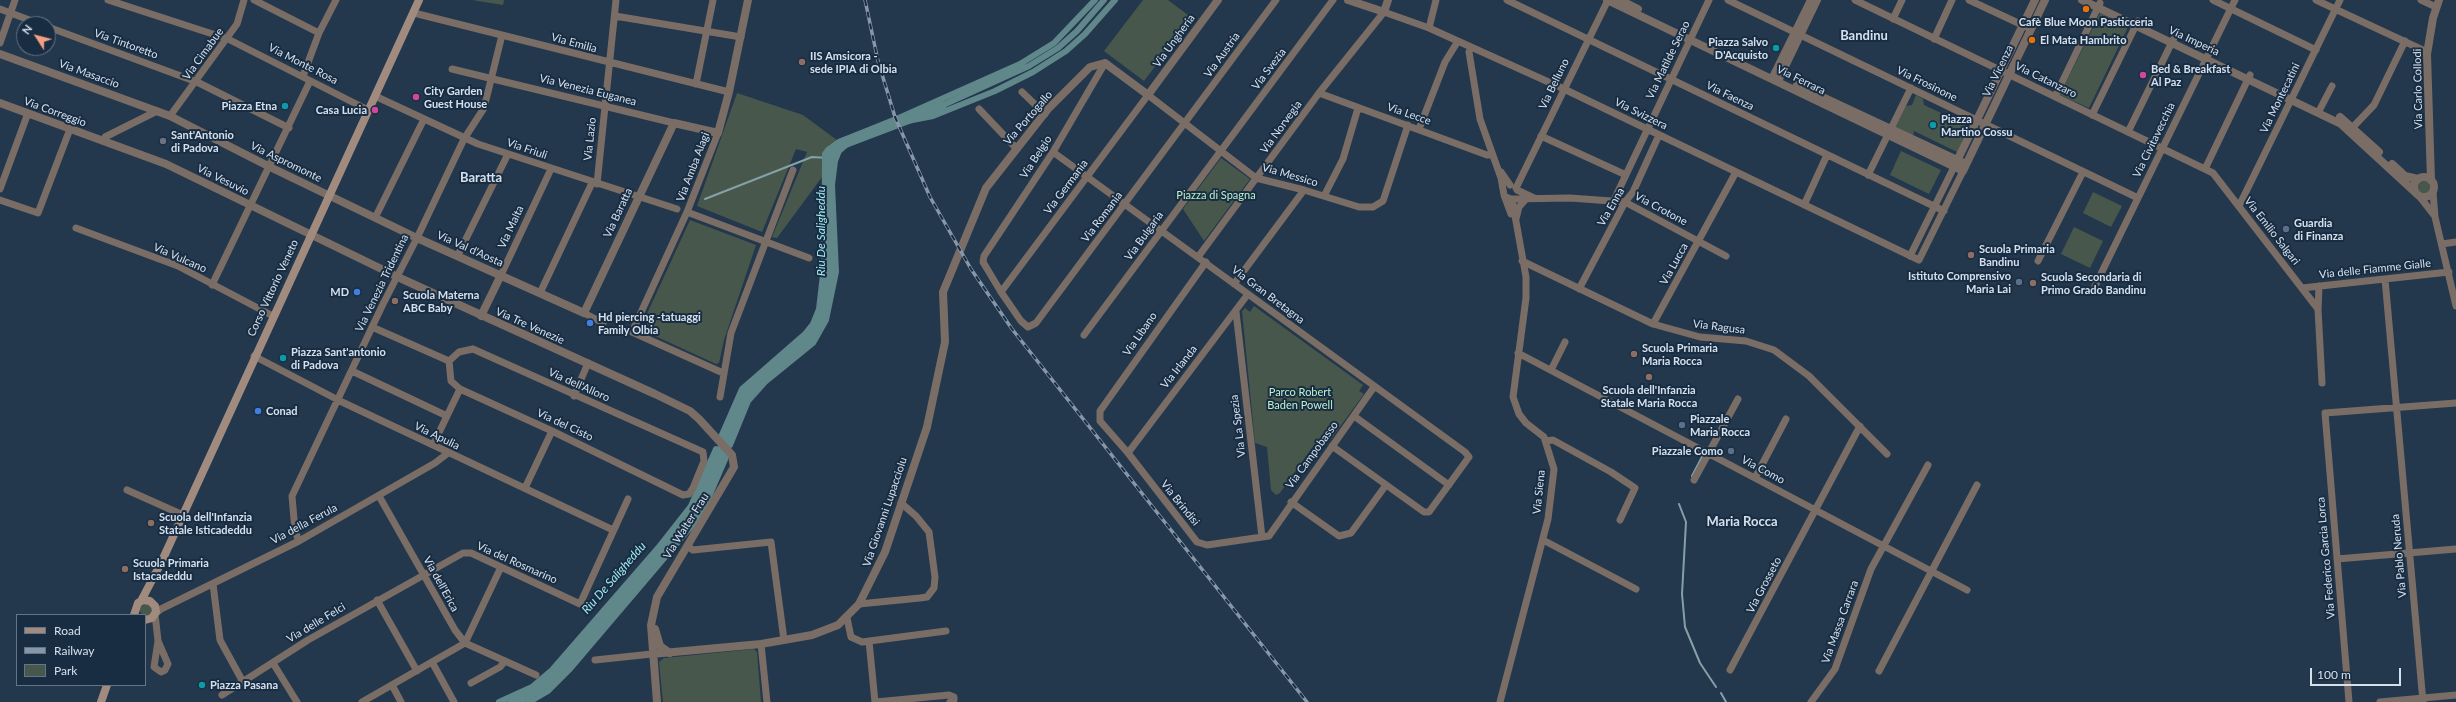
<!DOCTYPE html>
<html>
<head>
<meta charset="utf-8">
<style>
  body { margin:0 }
  #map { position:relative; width:2456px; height:702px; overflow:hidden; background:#23374d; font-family:Lato,sans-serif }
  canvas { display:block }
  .legend { position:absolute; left:16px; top:614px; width:130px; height:72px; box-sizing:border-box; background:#192d42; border:1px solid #647587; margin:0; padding:5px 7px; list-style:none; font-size:12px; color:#d4e0ee }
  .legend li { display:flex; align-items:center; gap:8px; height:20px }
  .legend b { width:20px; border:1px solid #647587 }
  .north { position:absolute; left:16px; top:16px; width:40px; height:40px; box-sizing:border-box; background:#192d42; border:1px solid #647587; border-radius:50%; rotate:306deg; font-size:11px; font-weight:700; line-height:16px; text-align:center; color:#d4e0ee }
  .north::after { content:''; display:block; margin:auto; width:14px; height:18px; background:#f39f84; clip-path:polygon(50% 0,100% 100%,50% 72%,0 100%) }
  .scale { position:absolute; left:2310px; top:668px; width:91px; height:18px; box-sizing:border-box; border:2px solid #d4e0ee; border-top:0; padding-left:5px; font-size:12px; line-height:14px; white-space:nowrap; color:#d4e0ee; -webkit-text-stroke:3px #192d42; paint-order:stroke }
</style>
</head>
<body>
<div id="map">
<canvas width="2456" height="702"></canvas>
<ul class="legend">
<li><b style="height:5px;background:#a18b7f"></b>Road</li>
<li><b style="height:5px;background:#8796a8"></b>Railway</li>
<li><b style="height:11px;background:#48574c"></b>Park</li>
</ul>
<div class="north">N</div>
<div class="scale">100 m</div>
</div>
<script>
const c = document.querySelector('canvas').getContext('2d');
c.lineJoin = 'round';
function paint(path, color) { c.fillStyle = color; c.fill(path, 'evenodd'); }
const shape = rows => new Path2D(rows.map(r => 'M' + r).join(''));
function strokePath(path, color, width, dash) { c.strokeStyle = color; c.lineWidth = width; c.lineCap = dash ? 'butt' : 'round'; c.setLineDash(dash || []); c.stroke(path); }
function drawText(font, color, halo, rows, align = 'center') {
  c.font = font + ' Lato,sans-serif'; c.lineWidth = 4; c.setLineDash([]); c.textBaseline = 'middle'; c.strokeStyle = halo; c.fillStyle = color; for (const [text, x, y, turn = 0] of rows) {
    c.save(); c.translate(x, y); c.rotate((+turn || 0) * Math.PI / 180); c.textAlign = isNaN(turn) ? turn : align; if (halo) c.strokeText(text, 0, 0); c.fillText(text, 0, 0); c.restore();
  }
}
paint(shape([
  [472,0,504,0,503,5],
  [1143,0,1168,0,1192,18,1144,81,1104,51],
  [2100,13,2128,27,2089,108,2060,95],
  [737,93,803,115,845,146,777,238,772,237,807,152,796,149,762,232,697,206],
  [1916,95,1923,99,1924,105,1969,126,1957,152,1914,131,1913,136,1895,128,1906,106,1912,105],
  [1901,151,1941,170,1929,194,1890,175],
  [1221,158,1250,179,1204,241,1183,209],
  '2418 187a6 6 0 1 1 12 0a6 6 0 1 1-12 0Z',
  [2093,192,2122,206,2111,227,2083,213],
  [690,220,756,245,724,340,719,363,716,364,640,329],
  [2074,227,2103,241,2090,268,2061,254],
  [1254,306,1363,385,1359,391,1364,394,1331,439,1314,445,1280,493,1276,495,1271,490,1267,447,1255,443,1242,311,1245,308,1250,312],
  '140 610a6 6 0 1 1 12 0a6 6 0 1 1-12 0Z',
  [754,649,757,652,761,702,663,702,659,662,664,658]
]), '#48574c');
strokePath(shape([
  [705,199,812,157,829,158],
  [1692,476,1703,455],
  [1679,504,1686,522,1682,594,1685,627,1700,663,1716,687],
  [1721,693,1726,702]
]), '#83a2a8', 2);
strokePath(shape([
  [1095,0,1054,43,1020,64,901,117,839,142,828,150,825,154,825,163,824,266,819,309,813,324,805,334,742,389,721,437,730,445,748,401,765,382,813,343,826,320,836,272,832,185,835,161,839,151,847,144,902,122,933,116,995,91,1033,72,1066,51,1085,34,1115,0],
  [941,106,1029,66,1058,48,1077,31,1104,0],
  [499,702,532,687,552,670,658,548,691,506,716,449,726,457,704,508,694,523,569,670,548,691,529,702]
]), '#60878a', 6);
strokePath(shape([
  [513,702,538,689,556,673,687,523,697,508,746,396,761,378,806,342,820,323,829,290,830,266,829,158,834,150,841,144,941,106]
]), '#60878a', 11);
strokePath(shape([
  [108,0,228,39,368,110],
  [254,0,319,33],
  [1507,0,1944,211],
  [1728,0,2138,198],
  [1855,0,2213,173,2318,309,2322,383],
  [1969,0,2031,29],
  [2213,0,2316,50],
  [2316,0,2427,52],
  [2421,0,2436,7],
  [0,9,40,24],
  [414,13,729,92],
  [615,16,741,37],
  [1893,19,1902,0],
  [48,27,197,82,289,128],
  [1429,28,1436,0],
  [1934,39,1952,0],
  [0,43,15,0],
  [1471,47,1469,52,1480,119,1501,178,1504,195,1511,214],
  [1105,63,1053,152,984,256,983,262,1001,292,1021,321,1028,327,1036,323,1276,0],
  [452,69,674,123],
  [303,76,319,33,336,0],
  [696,84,713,0],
  [1022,92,1045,114],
  [1319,93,1487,155,1492,155],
  [375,96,478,144,677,209],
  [2055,97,2100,3],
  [979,109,1016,148],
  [2318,113,2332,86],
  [2092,115,2138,21],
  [170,116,237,24,244,0],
  [2353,127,2374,105,2405,41],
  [1419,129,1445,62,1458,41],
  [2128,132,2174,38],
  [718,133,687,212,632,332,723,373],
  [1541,136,1626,175],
  [103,141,105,137,157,111],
  [1053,152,1465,452,1469,457,1429,512,1424,512,1332,446],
  [2205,169,2250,75],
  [1501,172,1510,185],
  [1868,175,1911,88],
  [597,184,616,0],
  [1516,188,1608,0],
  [0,189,28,113],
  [1517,190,1534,198],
  [2433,192,2435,217,2456,306],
  [1324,196,1343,159,1358,108],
  [1506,197,1511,199,1570,198,1625,202,1726,256],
  [2420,197,2434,215],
  [0,200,38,213,70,129],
  [1614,200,1709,0],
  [1804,205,1827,155],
  [2239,206,2340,0],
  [687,212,809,258],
  [376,216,424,119],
  [1516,219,1519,207,1526,199],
  [76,228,178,266,273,316],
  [2442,244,2456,242],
  [458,255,508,154],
  [1910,256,1954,167],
  [1198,257,1319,93,1384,12,1429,28,1564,89,1919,260,1963,171],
  [1522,261,1653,324,1700,337,1746,341,1774,350,1809,376,1887,454],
  [2038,261,2083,172],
  [1206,262,1100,411,1100,421,1128,453,1197,542,1207,545,1269,536,1374,387],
  [501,275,551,169],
  [2385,279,2423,702],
  [1234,284,1304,190],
  [212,285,310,81],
  [2302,288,2449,272],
  [1579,289,1625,202,1633,192,1659,135],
  [2093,290,2235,0],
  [1001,292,1148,95,1256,178,1304,190,1359,207,1373,207,1383,201,1408,125],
  [540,293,592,183],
  [2318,311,2319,286],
  [1236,312,1262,537],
  [584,313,603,323],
  [1653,324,1736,172],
  [372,327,449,361],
  [1084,335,1333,0],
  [473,349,703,452,704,461,693,488,689,494,683,495,552,431,460,389,451,381,449,361,459,352,473,349],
  [1518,353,1967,590],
  [254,356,342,402,613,530],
  [1551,370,1565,342],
  [352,371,447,416],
  [574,396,588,363],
  [720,397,731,333,793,170],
  [1354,416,1449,485],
  [1546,441,1553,440,1611,472,1635,488,1620,520],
  [433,445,460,389],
  [1128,453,1248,294],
  [1755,478,1786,419],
  [1694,480,1738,399],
  [525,488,552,431],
  [127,490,183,515],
  [379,496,455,630,465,643,536,675],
  [1291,502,1339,536,1351,533,1386,485],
  [1543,540,1636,589],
  [299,541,295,531,292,496,383,304,417,238,464,139,484,108,502,35],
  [687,546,693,550,771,542,784,640],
  [2337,559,2456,549],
  [213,584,220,640,243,682],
  [377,600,417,671],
  [859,604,920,598,927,597,934,588,935,577,929,532,916,516,901,503],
  [847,618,851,637,862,642,946,631],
  [158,641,154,667,161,672,165,670,168,664,158,641,155,614,161,609,299,541,435,463,448,453],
  [869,641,875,702],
  [465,643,501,567],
  [761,644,767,702],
  [595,660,652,654],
  [432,662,454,702],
  [273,663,297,702],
  [1730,670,1860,426],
  [1879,671,1977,485],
  [471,683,500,667,505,661],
  [392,685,401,702],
  [222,695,308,640,463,553,471,553,580,604,628,499],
  [362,702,465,643],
  [876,702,949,695,954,697,954,700,950,702],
  [1500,702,1548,519,1554,469,1544,437,1526,423,1519,414,1513,397,1526,298,1526,277,1512,199],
  [1811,702,1835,669,1871,569,1928,465],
  [2349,702,2325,413,2456,403],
  [2380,702,2456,695]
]), '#7a6d65', 7);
strokePath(shape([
  [1348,0,1384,12,1388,0],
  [1607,0,1963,171,2045,0],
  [1620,0,1638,9],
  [2082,0,2341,124,2416,193],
  [0,54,170,116,270,167,417,238,584,313,674,123,718,133,729,92,748,0],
  [1772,79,1811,0],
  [1778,81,1817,0],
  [1797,85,1966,164],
  [0,103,166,164,402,279,655,394,690,411,699,419,732,455,734,467,657,597,651,625,657,702],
  [2340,117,2379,152],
  [2392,164,2405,176,2418,179],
  [1955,165,2035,0],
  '2414 187a10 10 0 1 1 20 0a10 10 0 1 1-20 0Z',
  [2431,180,2427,54,2433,18,2439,0],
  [481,316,501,275],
  [655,629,660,646,670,653],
  [652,654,761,644,812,635,838,625,859,604,885,552,927,427,945,342,943,292,986,188,1048,109,1090,67,1105,63,1148,95,1218,0]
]), '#7a6d65', 8);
strokePath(shape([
  [141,601,161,563,419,0],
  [134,615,138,603,143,600,150,601,155,606,156,612,152,618,145,620],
  [101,702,107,685]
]), '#a18b7f', 8);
const rail = shape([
  [865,0,878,61,895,117,930,197,971,269,1012,329,1307,702]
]);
strokePath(rail, '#8796a8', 3.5);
strokePath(rail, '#192d42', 2, [6]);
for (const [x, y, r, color] of [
  [2086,9,4,"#e8710a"],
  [2032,40,4,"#e8710a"],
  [1776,48,4,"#0f9aa8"],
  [802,62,4,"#8d6e63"],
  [2143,75,4,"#d1479c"],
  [416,97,4,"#d1479c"],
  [285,106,4,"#0f9aa8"],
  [375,110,4,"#d1479c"],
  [1933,125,4,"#0f9aa8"],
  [163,141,4,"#6b7280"],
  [2286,229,4,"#5c6f8a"],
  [1971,255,4,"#8d6e63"],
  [2019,282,4,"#5c6f8a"],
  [2033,283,4,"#8d6e63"],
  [357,292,4,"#3f7fe0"],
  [395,301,4,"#8d6e63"],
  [590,323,4,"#3f7fe0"],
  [1634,354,4,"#8d6e63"],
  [283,358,4,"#0f9aa8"],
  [1649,377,4,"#8d6e63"],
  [258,411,4,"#3f7fe0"],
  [1682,425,4,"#5c6f8a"],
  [1731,451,4,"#5c6f8a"],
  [151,523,4,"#8d6e63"],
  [125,569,4,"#8d6e63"],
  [202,685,4,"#0f9aa8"]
]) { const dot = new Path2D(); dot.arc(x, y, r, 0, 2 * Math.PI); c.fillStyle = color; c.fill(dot); strokePath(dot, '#192d42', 1.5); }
drawText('bold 11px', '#d4e0ee', '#192d42', [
  ["Cafè Blue Moon Pasticceria",2086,22,"center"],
  ["El Mata Hambrito",2040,40],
  ["Piazza Salvo",1768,42,"right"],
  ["D'Acquisto",1768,55,"right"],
  ["IIS Amsicora -",810,56],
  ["sede IPIA di Olbia",810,69],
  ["Bed & Breakfast",2151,69],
  ["Al Paz",2151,82],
  ["City Garden",424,91],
  ["Guest House",424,104],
  ["Piazza Etna",277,106,"right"],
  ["Casa Lucia",367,110,"right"],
  ["Piazza",1941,119],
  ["Martino Cossu",1941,132],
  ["Sant'Antonio",171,135],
  ["di Padova",171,148],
  ["Guardia",2294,223],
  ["di Finanza",2294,236],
  ["Scuola Primaria",1979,249],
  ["Bandinu",1979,262],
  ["Istituto Comprensivo",2011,276,"right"],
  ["Maria Lai",2011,289,"right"],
  ["Scuola Secondaria di",2041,277],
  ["Primo Grado Bandinu",2041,290],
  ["MD",349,292,"right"],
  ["Scuola Materna",403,295],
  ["ABC Baby",403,308],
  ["Hd piercing -tatuaggi",598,317],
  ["Family Olbia",598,330],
  ["Scuola Primaria",1642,348],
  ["Maria Rocca",1642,361],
  ["Piazza Sant'antonio",291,352],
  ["di Padova",291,365],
  ["Scuola dell'Infanzia",1649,390,"center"],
  ["Statale Maria Rocca",1649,403,"center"],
  ["Conad",266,411],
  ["Piazzale",1690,419],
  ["Maria Rocca",1690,432],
  ["Piazzale Como",1723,451,"right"],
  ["Scuola dell'Infanzia",159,517],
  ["Statale Isticadeddu",159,530],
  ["Scuola Primaria",133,563],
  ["Istacadeddu",133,576],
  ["Piazza Pasana",210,685]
], 'left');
drawText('11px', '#d4e0ee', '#192d42', [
  ["Via Ungheria",1174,41,-54],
  ["Via Imperia",2194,41,25],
  ["Via Emilia",574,43,15],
  ["Via Tintoretto",126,44,20],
  ["Via Cimabue",203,54,-54],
  ["Via Austria",1222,55,-54],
  ["Via Matilde Serao",1668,60,-64],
  ["Via Monte Rosa",303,64,27],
  ["Via Svezia",1269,69,-53],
  ["Via Vicenza",1998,71,-64],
  ["Via Masaccio",89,74,20],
  ["Via Ferrara",1801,80,26],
  ["Via Catanzaro",2046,80,26],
  ["Via Belluno",1554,84,-64],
  ["Via Frosinone",1927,84,26],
  ["Via Carlo Collodi",2418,89,-91],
  ["Via Venezia Euganea",588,90,14],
  ["Via Faenza",1730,96,26],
  ["Via Montecatini",2280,98,-64],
  ["Via Correggio",55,112,20],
  ["Via Lecce",1409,114,19],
  ["Via Svizzera",1641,114,26],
  ["Via Portogallo",1028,118,-49],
  ["Via Norvegia",1281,127,-54],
  ["Via Lazio",590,139,-84],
  ["Via Civitavecchia",2154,140,-64],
  ["Via Friuli",527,149,19],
  ["Via Belgio",1036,157,-57],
  ["Via Aspromonte",286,162,26],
  ["Via Amba Alagi",693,167,-69],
  ["Via Messico",1290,175,16],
  ["Via Vesuvio",223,180,26],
  ["Via Germania",1066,187,-53],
  ["Via Enna",1611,207,-60],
  ["Via Crotone",1661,209,28],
  ["Via Baratta",618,213,-65],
  ["Via Romania",1102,217,-53],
  ["Via Malta",511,227,-65],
  ["Via Emilio Salgari",2272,231,52],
  ["Via Bulgaria",1144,236,-54],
  ["Via Val d'Aosta",470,249,24],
  ["Via Vulcano",180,258,24],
  ["Via Lucca",1674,264,-61],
  ["Via delle Fiamme Gialle",2375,269,-6],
  ["Via Venezia Tridentina",382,283,-64],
  ["Corso Vittorio Veneto",273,288,-65],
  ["Via Gran Bretagna",1268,295,37],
  ["Via Tre Venezie",530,326,24],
  ["Via Ragusa",1719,327,7],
  ["Via Libano",1140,334,-55],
  ["Via Irlanda",1179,367,-52],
  ["Via dell'Alloro",579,385,24],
  ["Via del Cisto",565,425,25],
  ["Via La Spezia",1238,426,-97],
  ["Via Apulia",437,436,26],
  ["Via Campobasso",1312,455,-54],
  ["Via Como",1763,470,28],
  ["Via Siena",1539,492,-84],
  ["Via Brindisi",1180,503,51],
  ["Via Giovanni Lupacciolu",885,512,-71],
  ["Via della Ferula",304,524,-28],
  ["Via Walter Frau",686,526,-58],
  ["Via Pablo Neruda",2399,556,-95],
  ["Via Federico Garcia Lorca",2326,558,-95],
  ["Via del Rosmarino",517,563,24],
  ["Via dell'Erica",441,584,61],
  ["Via Grosseto",1764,585,-62],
  ["Via Massa Carrara",1840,622,-70],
  ["Via delle Felci",316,623,-31]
]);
drawText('11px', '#bdf1cc', '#192d42', [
  ["Piazza di Spagna",1216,195],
  ["Parco Robert",1300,392],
  ["Baden Powell",1300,405]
]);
drawText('italic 12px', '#a2ecf2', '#192d42', [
  ["Riu De Saligheddu",821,231,-90],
  ["Riu De Saligheddu",614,578,-49]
]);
drawText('bold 13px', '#d4e0ee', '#192d42', [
  ["Bandinu",1864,36],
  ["Baratta",481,178],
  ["Maria Rocca",1742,522]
]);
</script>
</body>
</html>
